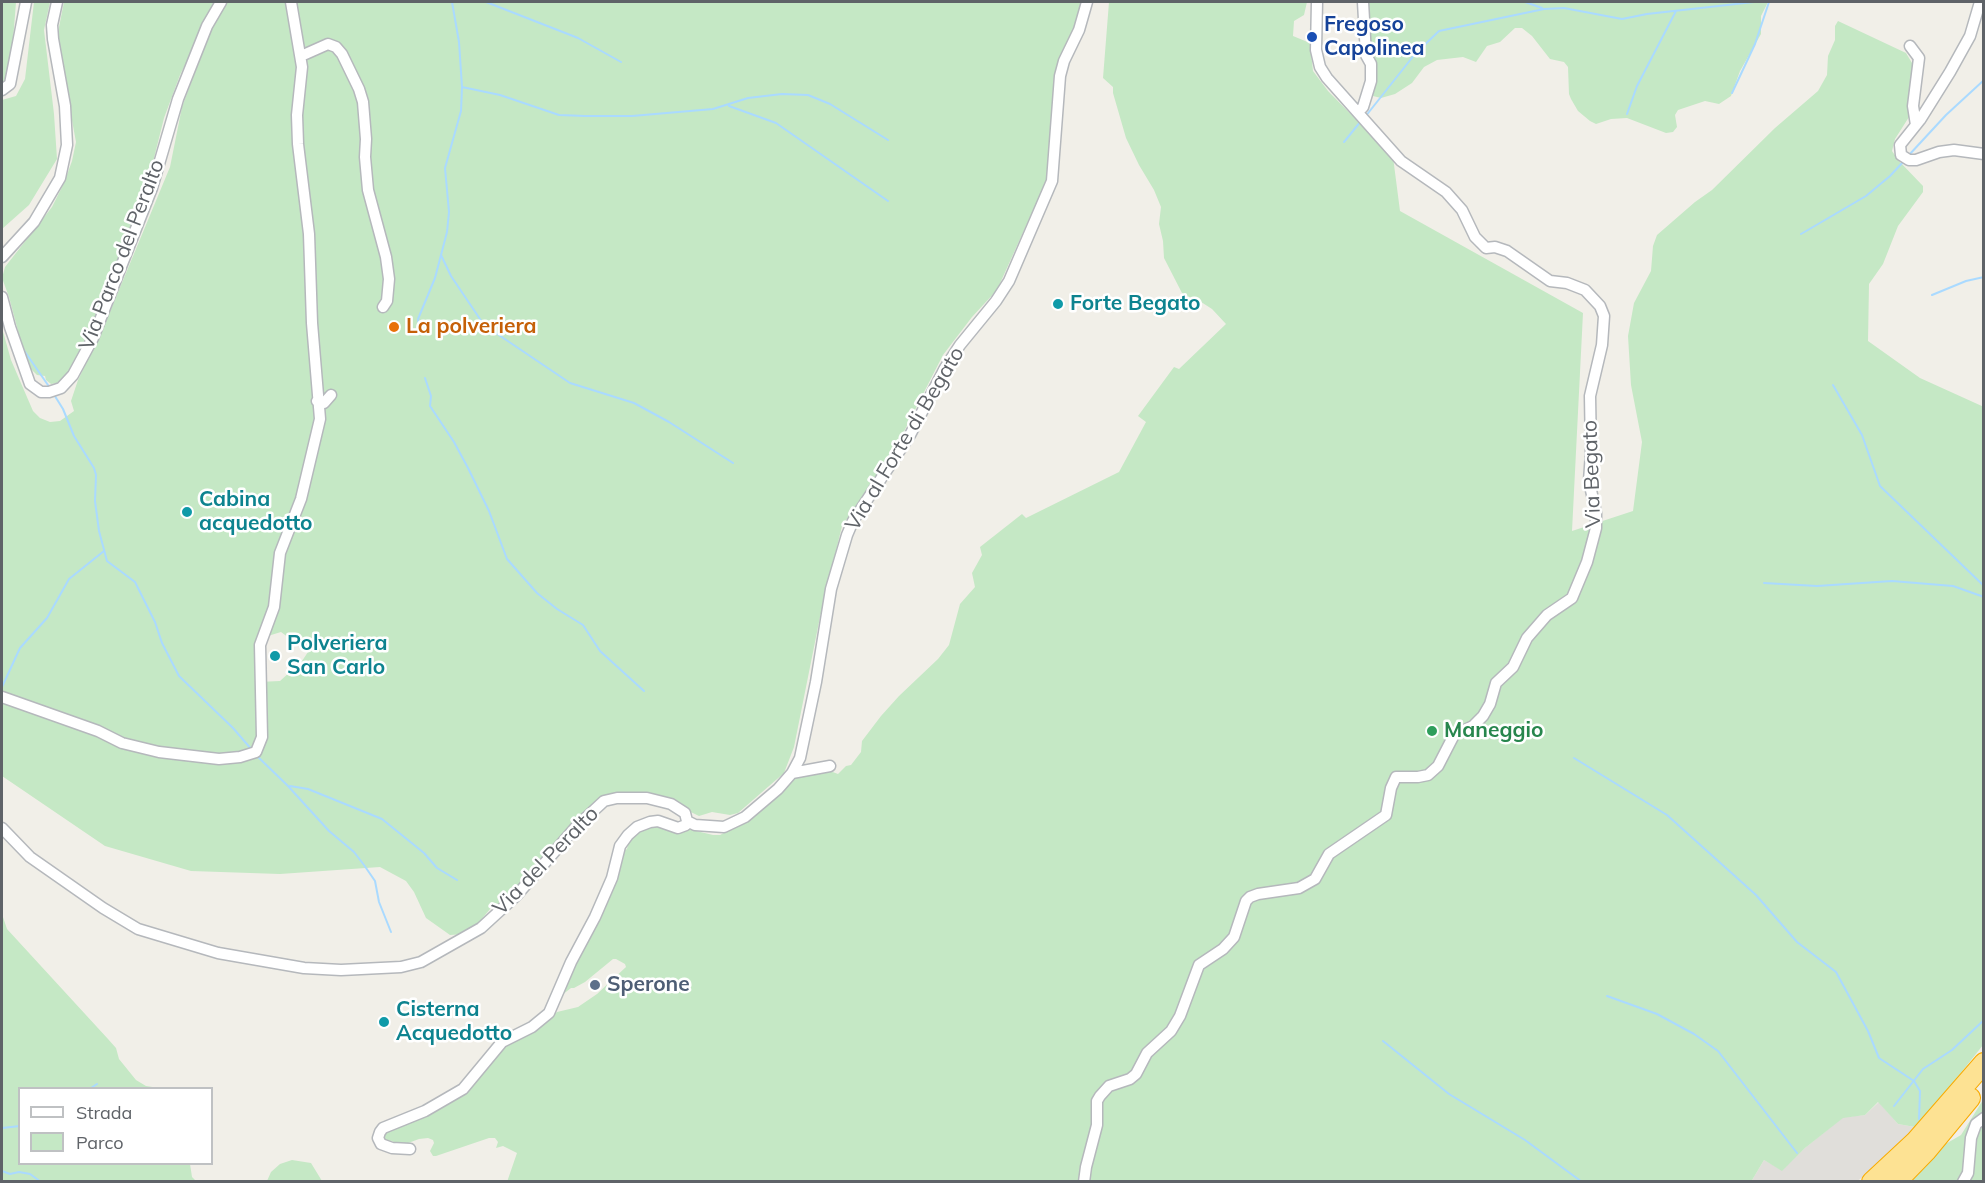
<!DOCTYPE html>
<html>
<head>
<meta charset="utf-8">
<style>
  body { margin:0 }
  #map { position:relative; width:1985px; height:1183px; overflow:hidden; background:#f1efe8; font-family:Mulish,sans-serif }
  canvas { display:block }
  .frame { position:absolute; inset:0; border:3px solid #5f6368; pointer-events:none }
  .legend { position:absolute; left:18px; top:1087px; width:195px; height:78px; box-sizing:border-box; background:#fff; border:2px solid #bfc1c3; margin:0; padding:8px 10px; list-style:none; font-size:18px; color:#5f6368 }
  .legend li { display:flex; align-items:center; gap:12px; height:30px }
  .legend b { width:30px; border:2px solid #bfc1c3 }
</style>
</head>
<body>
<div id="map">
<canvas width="1985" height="1183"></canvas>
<div class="frame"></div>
<ul class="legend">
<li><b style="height:8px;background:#fff"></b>Strada</li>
<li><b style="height:16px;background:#c5e8c5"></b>Parco</li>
</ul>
</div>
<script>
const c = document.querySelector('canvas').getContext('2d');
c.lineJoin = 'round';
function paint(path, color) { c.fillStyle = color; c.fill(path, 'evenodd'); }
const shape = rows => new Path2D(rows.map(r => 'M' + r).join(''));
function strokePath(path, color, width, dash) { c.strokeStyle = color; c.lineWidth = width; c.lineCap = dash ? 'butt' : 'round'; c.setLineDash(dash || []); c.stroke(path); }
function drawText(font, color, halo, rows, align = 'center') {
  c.font = font + ' Mulish,sans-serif'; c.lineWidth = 5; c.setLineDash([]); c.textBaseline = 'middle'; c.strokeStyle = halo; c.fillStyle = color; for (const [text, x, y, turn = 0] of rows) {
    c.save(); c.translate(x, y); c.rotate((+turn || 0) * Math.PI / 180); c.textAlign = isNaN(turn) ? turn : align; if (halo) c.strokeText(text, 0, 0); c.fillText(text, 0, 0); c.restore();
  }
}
paint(shape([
  [1879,1102,1898,1124,1915,1127,1881,1165,1857,1181,1751,1182,1764,1160,1782,1170,1805,1148,1843,1117,1865,1115]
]), '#e0deda');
paint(shape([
  [2,2,16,2,13,41,8,70,4,81,2,82],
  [34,2,50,2,44,30,54,114,57,159,29,205,2,229,2,100,16,96,25,79],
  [64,2,216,2,180,75,164,118,145,194,89,332,66,377,57,383,51,384,46,380,45,376,37,375,27,365,9,297,2,278,5,267,52,207,64,183,72,161,76,142,59,50,58,32],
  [226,2,1083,2,1072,36,1055,72,1049,175,997,290,972,317,943,355,895,449,842,526,820,617,794,747,784,773,738,813,730,815,712,812,699,816,662,798,642,792,605,795,597,800,564,835,501,906,495,903,476,926,465,934,450,935,426,918,414,892,406,881,380,867,280,874,191,871,105,846,2,776,2,328,11,360,33,411,40,418,50,422,60,421,74,411,71,401,78,380,104,326,170,167,182,107,212,27],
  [281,632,308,652,302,661,280,681,258,682,258,639],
  [1109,2,1307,2,1304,15,1294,21,1293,36,1310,43,1313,71,1328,91,1393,157,1400,211,1583,313,1572,531,1633,511,1642,442,1631,385,1628,336,1634,303,1651,271,1653,246,1657,235,1695,202,1712,190,1775,128,1818,91,1827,75,1828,56,1835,40,1835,26,1838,21,1906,53,1915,68,1908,99,1909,117,1895,139,1892,151,1899,161,1923,186,1923,192,1898,226,1883,264,1869,284,1868,341,1920,378,1984,407,1983,1045,1930,1112,1915,1127,1898,1124,1878,1102,1865,1115,1843,1118,1805,1148,1782,1171,1764,1160,1751,1182,507,1182,517,1153,503,1146,496,1148,498,1142,495,1138,489,1138,436,1156,433,1156,430,1151,434,1143,433,1140,428,1138,419,1139,400,1146,392,1141,383,1140,382,1133,457,1098,500,1047,528,1033,557,1012,578,1007,597,994,626,967,625,964,616,959,613,959,585,982,574,988,571,988,557,999,622,852,627,849,630,836,653,825,688,829,713,835,720,835,733,828,789,782,803,773,830,771,838,774,846,766,851,765,861,752,862,741,881,716,899,696,938,659,949,645,960,604,975,587,972,573,982,555,980,547,1022,514,1026,518,1119,472,1146,422,1138,416,1174,367,1179,369,1226,324,1212,309,1198,300,1187,297,1182,293,1164,258,1163,241,1159,224,1161,207,1154,190,1139,165,1126,138,1113,93,1113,87,1103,78],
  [1368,2,1768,2,1761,16,1761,34,1740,71,1731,96,1719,104,1705,101,1678,110,1675,115,1677,127,1673,132,1666,133,1627,118,1611,119,1596,124,1590,121,1578,111,1571,99,1569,94,1568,67,1564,62,1550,59,1532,36,1522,28,1515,28,1500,42,1487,46,1476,62,1463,57,1437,60,1424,67,1412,83,1395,94,1381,98,1373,96,1374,78],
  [2,914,7,929,108,1039,116,1048,119,1059,136,1080,146,1086,159,1088,20,1088,20,1164,190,1164,192,1177,196,1181,2,1181],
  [1983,1100,1983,1181,1905,1182,1942,1146,1961,1135],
  [292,1160,311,1163,322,1181,267,1181,271,1172,280,1164]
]), '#c5e8c5');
strokePath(shape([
  [486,2,578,38,621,62],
  [860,2,861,2],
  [1525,2,1542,8],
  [462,87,500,95,559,115,585,116,632,116,713,109,748,98,782,94,808,95,830,104,888,140],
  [1732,93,1755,44,1769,2],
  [729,106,776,123,888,201],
  [1627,114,1637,86,1676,11],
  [1365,117,1415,54,1439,31,1544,9,1564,8,1622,19,1647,14,1754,2],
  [1344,142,1361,121],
  [1909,155,1946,115,1984,80],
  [1801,234,1866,196,1890,176,1903,162],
  [441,255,451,276,484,325,570,383,634,403,669,422,733,463],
  [1932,295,1966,281,1984,277],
  [419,328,418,319,435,278,447,232,449,212,445,168,461,111,462,87,459,42,452,2],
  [23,349,50,388],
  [425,378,431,396,430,406,454,442,468,468,489,511,507,559,537,593,557,609,583,625,600,651,644,691],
  [1833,385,1862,435,1880,486,1984,586],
  [53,393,63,409,74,436,94,468,96,475,95,501,99,531,107,561,135,582,155,622,162,643,179,676,233,728,252,750],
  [1764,583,1817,586,1892,581,1953,586,1984,597],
  [2,687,20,648,47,618,69,579,104,551],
  [256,755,288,786,329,831,354,852,364,865,375,881,379,902,391,932],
  [1574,758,1667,815,1756,895,1797,942,1836,972,1868,1031,1879,1058,1914,1081,1920,1091,1919,1119],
  [290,786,308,789,382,819,424,853,437,868,457,880],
  [1607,996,1657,1014,1694,1034,1718,1051,1797,1153],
  [1383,1041,1449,1094,1525,1140,1582,1182],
  [91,1088,97,1084],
  [1894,1106,1923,1069,1952,1050,1984,1020],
  [2,1128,20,1126],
  [2,1171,10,1174,19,1172,30,1174,41,1182]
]), '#aadaff', 2);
const minor = shape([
  [1980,2,1970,36,1950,72,1920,120,1900,145,1901,155,1909,160,1916,160,1939,152,1954,150,1984,154],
  [1910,46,1919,58,1913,106,1916,125],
  [301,56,328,44,336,47,342,54,359,89,363,102,366,139,365,157,368,190,386,257,389,279,387,301,383,307],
  [2,90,10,84,26,2],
  [1358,112,1363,107,1371,81,1371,64,1366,55,1363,2],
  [2,257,34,222,60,178,67,145,65,106,53,39,52,25,57,2],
  [2,297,10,327,30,384,41,392,49,392,61,388,73,375,93,338,152,188,178,99,207,26,221,2],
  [317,401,324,403,331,395],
  [2,697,98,731,122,743,159,752,219,759,240,757,256,752,262,737,260,645,274,607,280,553,301,499,320,419,312,323,309,234,298,144,297,115,302,67,291,2],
  [792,773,830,766],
  [687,821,695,825,724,827,745,817,778,789,792,773,800,758,816,682,831,589,847,535,853,521,910,435,945,368,960,345,996,301,1009,281,1052,181,1060,76,1064,61,1079,30,1087,2],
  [2,828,30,857,103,908,138,929,218,953,304,968,341,970,401,967,421,962,481,928,517,895,575,828,604,801,617,798,647,798,671,804,685,813,687,821],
  [410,1149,392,1148,381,1144,378,1138,380,1132,383,1128,425,1111,463,1089,502,1042,532,1027,549,1013,571,962,595,917,612,878,620,846,628,835,637,827,650,822,658,821,678,828,686,825,687,821],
  [1084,1182,1086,1167,1097,1125,1097,1101,1100,1096,1109,1086,1130,1079,1136,1074,1147,1053,1171,1031,1180,1016,1199,965,1223,949,1234,937,1246,901,1250,897,1258,894,1299,888,1315,879,1329,854,1386,815,1391,788,1396,777,1418,777,1428,775,1438,766,1454,735,1473,726,1483,716,1490,704,1496,683,1513,667,1527,638,1547,615,1572,598,1587,562,1596,528,1596,513,1589,481,1591,453,1590,396,1602,345,1604,316,1600,306,1585,290,1567,283,1550,281,1507,251,1495,247,1486,248,1475,237,1462,210,1446,192,1401,161,1327,78,1320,67,1316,50,1317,2],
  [1963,1182,1968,1173,1971,1138,1976,1124,1984,1118]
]);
const motorway = shape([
  [1872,1182,1916,1141,1984,1063],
  [1896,1182,1927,1150,1970,1098]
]);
strokePath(minor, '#b5b8bc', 13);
strokePath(motorway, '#f9ab00', 22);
strokePath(minor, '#fff', 10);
strokePath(motorway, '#fde293', 20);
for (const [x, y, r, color] of [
  [1312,37,6,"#1a4fb4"],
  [1058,304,6,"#0f9aa8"],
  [394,327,6,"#e8710a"],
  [187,512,6,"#0f9aa8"],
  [275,656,6,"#0f9aa8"],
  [1432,731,6,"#2e9e5b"],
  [595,985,6,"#5c6f8a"],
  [384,1022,6,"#0f9aa8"]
]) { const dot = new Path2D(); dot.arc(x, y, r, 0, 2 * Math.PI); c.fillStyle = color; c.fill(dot); strokePath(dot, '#fff', 2); }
drawText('bold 21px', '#164399', '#fff', [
  ["Fregoso",1324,25],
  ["Capolinea",1324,49]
], 'left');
drawText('21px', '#5f6368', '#fff', [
  ["Via Parco del Peralto",122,255,-69],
  ["Via al Forte di Begato",905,439,-59],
  ["Via Begato",1592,474,-92],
  ["Via del Peralto",546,861,-46]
]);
drawText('bold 21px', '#0d838f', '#fff', [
  ["Forte Begato",1070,304],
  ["Cabina",199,500],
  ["acquedotto",199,524],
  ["Polveriera",287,644],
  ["San Carlo",287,668],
  ["Cisterna",396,1010],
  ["Acquedotto",396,1034]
], 'left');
drawText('bold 21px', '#c56008', '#fff', [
  ["La polveriera",406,327]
], 'left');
drawText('bold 21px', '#27864d', '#fff', [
  ["Maneggio",1444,731]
], 'left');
drawText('bold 21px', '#4e5e75', '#fff', [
  ["Sperone",607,985]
], 'left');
</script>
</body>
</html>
